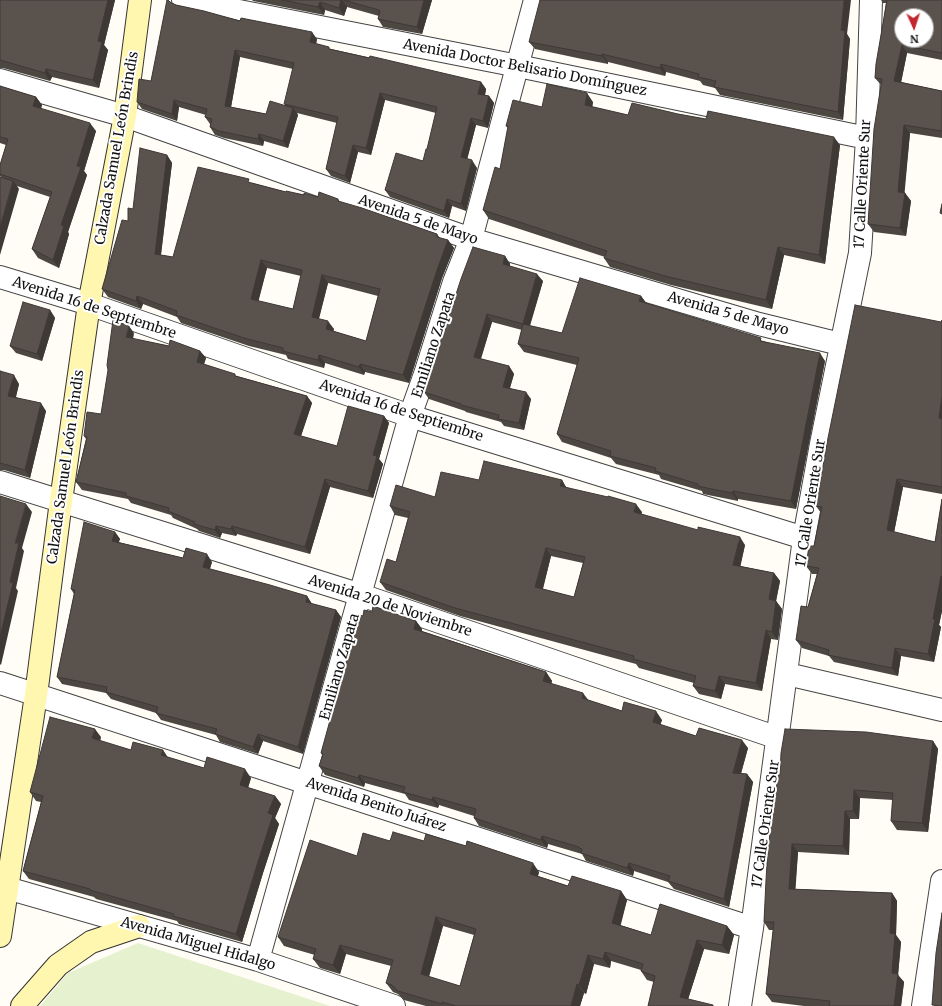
<!DOCTYPE html>
<html>
<head>
<meta charset="utf-8">
<style>
  body { margin:0 }
  #map { position:relative; width:942px; height:1006px; overflow:hidden; background:#fffdf5; font-family:Merriweather,serif }
  canvas { display:block }
  .north { position:absolute; left:894px; top:8px; width:40px; height:40px; box-sizing:border-box; background:#fff; border:1px solid #a0a0a0; border-radius:50%; rotate:177deg; font-size:11px; font-weight:700; line-height:16px; text-align:center; color:#111 }
  .north::after { content:''; display:block; margin:auto; width:14px; height:18px; background:#c4262e; clip-path:polygon(50% 0,100% 100%,50% 72%,0 100%) }
</style>
</head>
<body>
<div id="map">
<canvas width="942" height="1006"></canvas>
<div class="north">N</div>
</div>
<script>
const c = document.querySelector('canvas').getContext('2d');
c.lineJoin = 'round';
function paint(path, color) { c.fillStyle = color; c.fill(path, 'evenodd'); }
const shape = rows => new Path2D(rows.map(r => 'M' + r).join(''));
function strokePath(path, color, width, dash) { c.strokeStyle = color; c.lineWidth = width; c.lineCap = dash ? 'butt' : 'round'; c.setLineDash(dash || []); c.stroke(path); }
function drawText(font, color, halo, rows, align = 'center') {
  c.font = font + ' Merriweather,serif'; c.lineWidth = 4; c.setLineDash([]); c.textBaseline = 'middle'; c.strokeStyle = halo; c.fillStyle = color; for (const [text, x, y, turn = 0] of rows) {
    c.save(); c.translate(x, y); c.rotate((+turn || 0) * Math.PI / 180); c.textAlign = isNaN(turn) ? turn : align; if (halo) c.strokeText(text, 0, 0); c.fillText(text, 0, 0); c.restore();
  }
}
paint(shape([
  [138,943,330,1006,40,1006,68,973]
]), '#e6f2cf');
const street = shape([
  [183,0,518,66,867,138],
  [0,80,125,116,471,239,759,324,840,344],
  [0,277,89,304,410,416,804,538],
  [0,482,361,595,778,738],
  [787,674,942,710],
  [0,683,752,928],
  [0,886,258,960,394,1006],
  [258,960,410,416,425,374,454,282,471,239,535,0],
  [740,1006,752,928,804,538,821,444,860,253,867,138,871,0],
  [923,1006,942,881]
]);
const secondary = shape([
  [0,936,36,695,61,501,89,304,125,116,140,0],
  [22,1006,58,965,91,942,139,926]
]);
strokePath(street, '#444', 24);
strokePath(secondary, '#333', 24);
strokePath(street, '#fff', 22);
strokePath(secondary, '#fff6b0', 22);
paint(shape([
  [0,0,115,0,104,45,108,50,99,88,52,77,50,81,3,68,0,68],
  [252,0,432,0,422,34,383,27,378,19,379,16,347,7,344,16,325,10,324,15,253,1],
  [881,0,942,0,942,60,907,53,901,82,942,91,942,138,910,133,904,192,905,193,911,201,906,236,874,232,868,224,881,85,875,78,886,3,883,3],
  [170,2,176,5,317,39,316,44,331,49,481,82,486,89,485,95,489,96,494,103,488,128,476,125,467,159,477,168,466,211,452,206,449,218,390,197,385,190,423,161,427,149,436,113,385,100,371,155,358,152,350,183,331,176,326,169,337,123,297,113,298,115,288,148,264,141,263,146,224,138,215,135,210,127,210,124,205,117,206,115,179,107,177,121,142,109,137,102,151,81],
  [240,57,293,69,285,105,266,114,231,107],
  [847,34,850,39,843,120,720,95,715,88,703,85,700,81,666,72,665,76,608,62,608,64,582,59,535,49,529,42],
  [0,86,36,97,42,105,41,109,96,131,84,171,87,175,68,232,69,234,59,268,38,258,32,249,50,197,17,186,19,189,0,176,0,165,6,145,0,143],
  [593,102,592,107,628,115,678,114,840,145,825,264,784,255,772,309,671,285,610,267,604,258,605,257,489,219,483,210,500,169,508,128,506,126,542,107],
  [167,155,172,163,161,255,173,257,252,183,286,192,338,199,340,202,437,234,440,238,448,240,454,248,442,278,409,383,365,372,364,375,325,363,324,368,288,359,286,355,249,346,181,323,177,317,143,304,141,309,108,297,102,289,128,221,133,209],
  [267,268,301,276,293,309,258,301],
  [328,283,378,296,366,341,333,331,334,329,319,319],
  [505,256,510,264,510,266,543,281,530,326,562,333,641,296,646,303,825,361,796,509,738,499,738,501,703,494,702,491,661,479,659,475,616,464,611,458,562,442,557,434,577,365,524,352,518,344,522,330,492,322,481,359,509,366,514,374,510,388,531,399,524,430,504,426,501,422,466,412,465,411,429,399,424,392],
  [50,310,55,318,42,361,16,353,10,346],
  [942,320,942,494,903,487,894,532,935,542,942,499,942,611,939,625,941,627,934,662,901,656,898,676,834,662,829,656,802,648,796,640,808,607,817,574,812,574,806,566,814,546,821,513,816,506,941,322],
  [134,333,133,339,169,346,200,351,206,358,204,364,237,376,307,396,312,403,301,436,337,446,384,416,389,423,379,459,383,464,373,498,330,487,310,554,237,534,236,536,222,533,220,538,199,531,197,529,173,518,171,515,131,503,128,499,82,490,76,482,86,439,84,436,101,414],
  [0,371,19,384,16,397,46,411,30,478,4,470,0,470],
  [479,480,562,480,566,487,642,512,641,514,745,545,740,566,774,573,780,581,776,601,782,609,778,640,771,639,762,691,725,684,721,699,699,694,693,686,694,683,639,668,636,664,460,616,386,590,380,582,396,562,408,518,395,515,390,506,435,497],
  [551,556,583,563,574,597,543,589],
  [115,532,120,539,118,542,183,558,212,562,210,569,307,596,312,604,336,610,341,617,303,754,263,741,258,754,220,742,216,735,161,720,156,713,111,699,106,693,62,684,57,677,74,594,71,589],
  [363,616,416,621,422,629,422,631,546,672,552,681,551,684,588,700,622,711,662,720,660,725,696,736,748,748,741,773,747,774,753,782,729,907,674,889,668,882,634,871,633,876,586,861,582,854,548,844,547,848,479,826,474,818,474,816,439,805,438,808,409,800,405,794,365,783,364,787,325,775,319,766,322,755,321,753],
  [101,737,100,741,131,750,163,750,167,757,204,768,251,778,248,788,275,796,281,804,275,818,279,824,263,873,242,942,179,924,177,921,96,899,94,897,29,879,23,871,41,802,36,801,30,792],
  [933,741,938,749,928,832,897,830,891,821,893,800,860,798,859,819,850,819,849,855,798,852,795,889,892,893,897,901,896,935,901,942,898,975,904,982,901,1006,804,1006,772,1002,766,994,773,930,769,930,764,922,780,775],
  [390,841,539,872,538,876,568,886,621,891,627,900,620,925,651,935,727,926,734,935,729,954,704,949,688,999,648,1006,654,982,647,980,641,971,641,970,611,961,610,968,594,964,586,994,584,993,580,1006,426,1006,404,1000,398,994,393,992,386,983,391,966,346,954,340,974,320,968,313,959,315,955,284,946,278,937,357,856],
  [443,926,474,935,460,986,429,977]
]), '#4d4742');
paint(shape([
  [108,0,115,0,104,45,108,50,99,88,93,80,98,41],
  [341,0,342,0,347,7,344,16,339,8],
  [424,0,432,0,422,34,417,27],
  [844,0,851,0,847,34,850,39,843,120,838,112,841,30],
  [320,2,325,10,324,15,318,7],
  [312,32,317,39,315,49,310,42],
  [902,45,907,53,900,88,894,81],
  [235,50,240,57,230,113,225,106],
  [602,54,608,62,608,64,602,56],
  [661,64,666,72,665,76,660,68],
  [46,69,52,77,50,81,45,73],
  [481,82,486,89,484,101,478,94],
  [380,93,385,100,371,155,366,148],
  [587,93,593,102,591,114,585,105],
  [489,96,494,103,488,128,483,121],
  [36,97,42,105,39,114,33,106],
  [174,100,179,107,177,121,172,114],
  [293,108,298,115,288,148,283,141],
  [471,118,476,125,466,164,461,157],
  [90,123,96,131,84,171,87,175,68,232,69,234,59,268,53,260,61,225,77,166],
  [904,125,910,133,904,199,898,192],
  [259,134,264,141,263,146,258,139],
  [834,137,840,145,825,264,819,255],
  [353,145,358,152,350,183,345,176],
  [167,155,172,163,160,262,155,254],
  [472,160,477,168,466,211,461,204],
  [13,181,19,189,0,255,0,227],
  [905,193,911,201,906,236,900,228],
  [447,199,452,206,449,218,444,211],
  [448,240,454,248,442,278,409,383,403,375,437,270],
  [778,247,784,255,772,309,766,300],
  [505,256,510,264,508,272,503,264],
  [261,260,267,268,257,307,251,299],
  [537,274,543,281,528,331,523,324],
  [322,275,328,283,317,325,312,317],
  [137,296,143,304,141,309,136,301],
  [641,296,647,304,639,301],
  [50,310,55,318,42,361,37,354],
  [487,314,492,322,479,364,474,357],
  [328,321,334,329,332,337,326,329],
  [129,326,134,333,131,345,126,337],
  [200,351,206,358,202,370,197,362],
  [820,353,825,361,796,509,791,501],
  [319,355,325,363,324,368,318,360],
  [360,364,365,372,364,375,359,367],
  [509,366,514,374,508,394,503,387],
  [14,375,19,384,14,404,8,396],
  [526,392,531,399,524,430,519,423],
  [307,396,312,403,299,442,294,434],
  [942,396,942,422,939,418],
  [41,403,46,411,30,478,25,470],
  [384,416,389,423,379,459,383,464,373,498,368,491,373,455],
  [325,479,330,487,310,554,305,547],
  [897,479,903,487,893,538,887,530],
  [562,480,567,489,560,486],
  [733,491,738,499,738,501,732,493],
  [26,504,32,512,22,548,24,551,16,588,18,591,1,665,0,664,0,637,15,543],
  [636,504,642,512,640,520,634,512],
  [216,526,222,533,220,538,215,530],
  [232,526,237,534,236,536,231,529],
  [115,532,120,539,117,548,112,541],
  [740,537,745,545,739,573,733,565],
  [546,548,551,556,541,595,535,587],
  [207,554,212,562,208,574,203,567],
  [774,573,780,581,776,601,782,609,778,640,772,632,769,599],
  [941,576,942,577,942,611,939,625,941,627,934,662,928,654,933,619],
  [307,596,312,604,311,610,306,602],
  [336,610,341,617,303,754,298,747],
  [416,621,422,629,420,637,414,629],
  [766,630,771,639,762,691,756,683],
  [895,648,901,656,898,676,892,668],
  [546,672,552,681,549,690,543,681],
  [719,676,725,684,721,699,715,691],
  [583,693,589,701,582,698],
  [656,711,662,720,658,731,653,722],
  [95,729,101,737,98,747,92,738],
  [258,734,263,741,258,754,253,747],
  [742,740,748,748,739,781,733,773],
  [933,741,938,749,928,832,922,823],
  [163,750,169,759,161,755],
  [245,769,251,778,246,794,240,785],
  [747,774,753,782,729,907,724,899],
  [359,775,365,783,364,787,358,778],
  [854,790,860,798,859,819,853,811],
  [275,796,281,804,275,818,279,824,263,873,242,942,236,934,268,813],
  [433,797,439,805,438,808,432,800],
  [845,811,850,819,849,855,843,846],
  [542,836,548,844,547,848,541,840],
  [792,844,798,852,795,897,789,889],
  [533,863,539,872,536,883,530,874],
  [629,863,634,871,633,876,627,868],
  [621,891,627,900,619,932,612,923],
  [892,893,897,901,896,935,901,942,898,975,904,982,901,1006,894,1006,890,933],
  [436,917,443,926,427,983,421,974],
  [727,926,734,935,729,954,722,945],
  [697,940,704,949,686,1006,680,997],
  [340,945,346,954,340,974,333,965],
  [605,952,611,961,610,968,603,959],
  [588,955,594,964,586,994,579,985],
  [577,984,584,993,580,1006,571,1006]
]), '#3f3936');
const building = shape([
  [0,0,108,0,98,41,102,42,93,80,46,69,45,73,0,60,0,0],
  [167,0,168,0,170,2,176,5,204,11,240,21,241,18,312,32,310,42,329,47,329,49,369,58,370,56,481,82,478,94,489,96,483,121,471,118,461,157,472,160,461,204,447,199,444,211,385,190,396,153,423,161,426,149,427,149,437,107,380,93,366,148,353,145,345,176,326,169,338,117,284,104,294,63,235,50,225,106,266,114,270,101,293,108,283,141,259,134,258,139,219,131,210,127,212,119,205,117,207,109,174,100,172,114,137,102,139,79,151,81,167,0],
  [282,0,341,0,339,8,320,2,318,7,282,0],
  [344,0,424,0,417,27,378,19,380,11,379,10,344,0],
  [540,0,844,0,841,30,845,31,838,112,714,87,716,81,698,77,699,74,661,64,660,68,602,54,602,56,577,51,529,42,540,0],
  [887,0,942,0,942,53,902,45,894,81,942,91,942,131,904,125,898,192,905,193,900,228,868,224,874,129,882,79,875,78,876,64,887,0],
  [902,16,926,16,926,40,902,40,902,16],
  [547,84,587,93,585,105,628,115,632,103,678,114,706,119,708,111,834,137,819,255,778,247,766,300,665,276,604,258,607,251,483,210,495,167,500,169,508,126,506,126,513,100,542,107,547,84],
  [0,86,36,97,33,106,90,123,77,166,81,167,61,225,64,226,53,260,32,249,52,192,0,174,0,165,8,139,0,137,0,86],
  [140,148,167,155,155,254,173,257,198,167,249,179,248,182,286,192,286,191,304,195,304,193,318,197,319,192,338,199,338,201,362,208,437,234,437,237,448,240,437,270,403,375,360,364,359,367,319,355,318,360,283,351,283,348,244,338,176,315,177,311,137,296,136,301,102,289,122,220,128,221,128,208,133,209,140,148],
  [261,260,302,270,293,309,251,299,261,260],
  [322,275,380,289,366,341,326,329,328,321,312,317,322,275],
  [0,177,13,181,0,227,0,177],
  [942,204,942,214,940,213,942,204],
  [473,247,505,256,503,264,537,274,523,324,487,314,474,357,509,366,503,387,526,392,519,423,498,419,499,415,461,405,461,404,424,392,461,279,473,247],
  [580,278,641,296,639,301,761,338,760,341,820,353,791,501,733,491,732,493,702,487,698,486,698,484,655,471,656,468,610,456,611,451,557,434,579,358,518,344,523,324,562,333,580,278],
  [23,302,50,310,37,354,10,346,23,302],
  [855,305,941,322,942,320,942,396,939,418,942,419,942,487,897,479,887,530,935,542,942,499,942,577,941,576,933,619,935,619,928,654,895,648,892,668,828,655,829,650,796,640,801,606,808,607,819,568,806,566,809,546,814,546,822,507,816,506,828,438,855,305],
  [113,320,129,326,126,337,169,346,170,340,200,351,197,362,235,374,235,376,307,396,294,434,337,446,348,406,384,416,373,455,377,456,368,491,325,479,305,547,232,526,231,529,216,526,215,530,194,524,195,522,168,511,169,508,126,496,126,493,76,482,87,437,84,436,87,412,101,414,108,370,107,365,113,320],
  [0,371,14,375,8,396,41,403,25,470,0,463,0,371],
  [484,461,562,480,560,486,608,497,608,496,636,504,634,512,698,530,698,527,740,537,733,565,774,573,769,599,776,601,772,632,766,630,756,683,719,676,715,691,693,686,696,676,633,659,634,656,455,608,380,582,387,559,396,562,410,512,390,506,396,485,435,497,441,472,479,480,484,461],
  [546,548,585,557,574,597,535,587,546,548],
  [0,496,26,504,15,543,19,543,10,582,13,583,0,637,0,496],
  [84,522,115,532,112,541,183,558,186,548,207,554,203,567,270,585,307,596,306,602,336,610,298,747,258,734,253,747,215,734,217,729,156,713,158,707,106,692,107,687,57,677,75,590,71,589,84,522],
  [373,606,416,621,414,629,546,672,543,681,583,693,582,698,622,711,624,702,656,711,653,722,696,736,699,728,742,740,733,773,747,774,724,899,668,881,670,876,629,863,627,868,581,853,582,849,579,848,579,847,542,836,541,840,474,818,476,809,433,797,432,800,403,792,405,787,359,775,358,778,319,766,323,754,321,753,359,615,363,616,364,610,372,612,373,606],
  [50,717,95,729,92,738,131,750,133,742,163,750,161,755,204,768,207,757,245,769,240,785,275,796,268,813,273,815,257,865,236,934,173,916,174,914,90,890,90,889,23,871,43,796,30,792,50,717],
  [785,729,866,732,933,741,922,823,891,821,893,793,854,790,853,811,845,811,843,846,792,844,789,889,892,893,890,933,895,934,892,973,898,974,894,1006,829,1006,830,1001,766,994,774,922,764,922,766,880,768,848,778,775,780,775,781,753,785,729],
  [393,832,424,841,426,834,466,846,467,841,533,863,530,874,568,886,572,876,621,891,612,923,651,935,660,904,727,926,722,945,697,940,680,997,713,1005,713,1006,648,1006,655,976,641,971,643,964,605,952,603,959,588,955,579,985,577,984,571,1006,456,1006,442,1002,442,1004,398,991,392,985,386,983,393,960,340,945,333,965,313,959,316,949,278,937,310,840,357,856,363,833,390,841,393,832],
  [436,917,476,929,460,986,421,974,436,917],
  [942,913,942,1006,932,1005,936,953,942,913]
]);
paint(building, '#5a524d');
strokePath(building, '#3f3936', 1);
drawText('14px', '#111', '#fff', [
  ["Avenida Doctor Belisario Domínguez",525,68,11],
  ["Calzada Samuel León Brindis",117,148,-80],
  ["17 Calle Oriente Sur",863,184,-87],
  ["Avenida 5 de Mayo",418,220,19],
  ["Avenida 16 de Septiembre",94,308,18],
  ["Avenida 5 de Mayo",728,314,16],
  ["Emiliano Zapata",434,345,-72],
  ["Avenida 16 de Septiembre",401,411,18],
  ["Calzada Samuel León Brindis",66,467,-82],
  ["17 Calle Oriente Sur",811,503,-81],
  ["Avenida 20 de Noviembre",390,606,18],
  ["Emiliano Zapata",340,667,-74],
  ["Avenida Benito Juárez",376,805,18],
  ["17 Calle Oriente Sur",766,824,-82],
  ["Avenida Miguel Hidalgo",198,944,16]
]);
</script>
</body>
</html>
